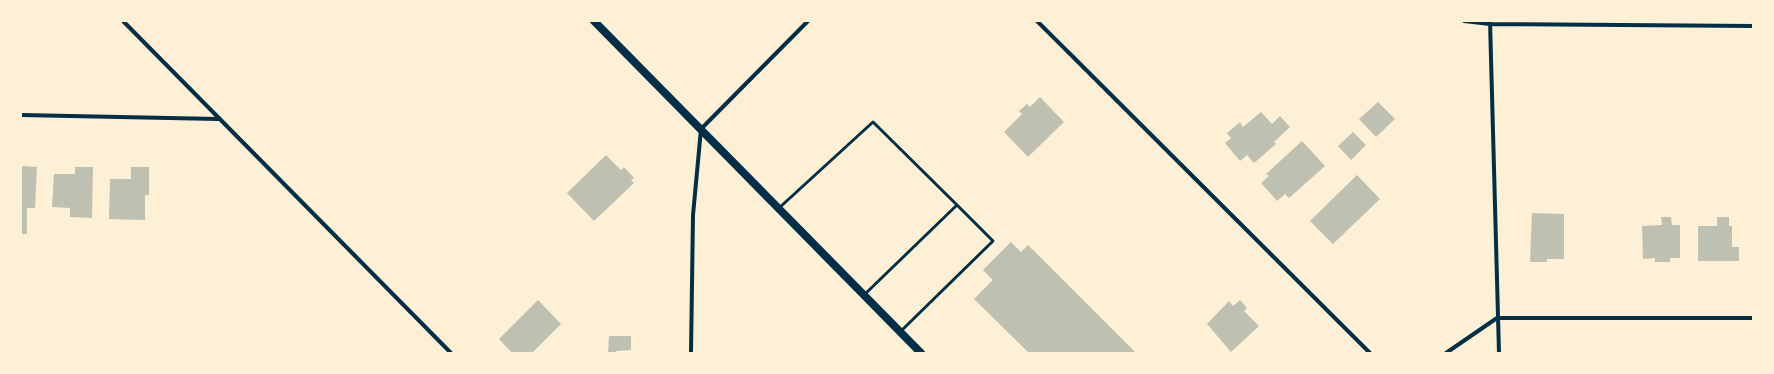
<!DOCTYPE html>
<html>
<head>
<meta charset="utf-8">
<style>
  body { margin:0 }
  #map { position:relative; width:1774px; height:374px; overflow:hidden; background:#fdf0d5; font-family:"Nunito Sans",sans-serif }
  canvas { display:block }
  .frame { position:absolute; inset:0; border:22px solid #fdf0d5; pointer-events:none }
</style>
</head>
<body>
<div id="map">
<canvas width="1774" height="374"></canvas>
<div class="frame"></div>
</div>
<script>
const c = document.querySelector('canvas').getContext('2d');
c.lineJoin = 'round';
function paint(path, color) { c.fillStyle = color; c.fill(path, 'evenodd'); }
const shape = rows => new Path2D(rows.map(r => 'M' + r).join(''));
function strokePath(path, color, width, dash) { c.strokeStyle = color; c.lineWidth = width; c.lineCap = dash ? 'butt' : 'round'; c.setLineDash(dash || []); c.stroke(path); }
paint(shape([
  [1040,97,1064,122,1028,157,1004,132,1022,114,1019,111,1027,104,1030,107],
  [1378,102,1395,119,1376,137,1359,119],
  [1261,112,1272,124,1280,116,1290,127,1274,142,1276,144,1254,163,1247,155,1240,161,1225,143,1231,138,1227,133,1240,122,1243,127],
  [1353,132,1366,145,1351,160,1338,146],
  [1302,141,1325,166,1289,198,1285,194,1277,201,1261,183,1269,176,1266,174],
  [606,155,621,170,624,167,634,178,631,180,634,183,594,221,567,193],
  [22,166,37,167,35,208,27,208,27,234,21,234],
  [75,167,93,167,92,218,70,217,70,208,52,207,54,174,75,174],
  [131,167,149,167,149,195,145,195,145,220,109,219,110,179,131,179],
  [1357,175,1380,199,1333,244,1310,221],
  [1532,213,1564,214,1564,259,1547,259,1547,262,1530,262],
  [1661,217,1671,217,1672,225,1680,225,1680,258,1670,258,1670,262,1655,262,1655,258,1643,259,1642,226,1662,225],
  [1717,217,1729,217,1729,226,1732,226,1732,247,1739,247,1739,261,1698,261,1698,226,1717,226],
  [1011,242,1021,252,1028,245,1136,353,1029,353,974,299,993,280,983,270],
  [538,300,561,324,532,353,512,353,499,339],
  [1240,300,1247,308,1244,311,1259,326,1231,352,1207,324,1229,301,1233,306],
  [609,336,631,336,631,350,616,351,616,353,608,353]
]), '#bec0b2');
strokePath(shape([
  [779,208,873,122,957,205,865,294],
  [901,331,993,241,957,205]
]), '#003049', 3);
strokePath(shape([
  [123,21,451,353],
  [1037,21,1370,353],
  [1464,21,1490,24,1753,26],
  [1490,21,1499,353],
  [21,115,218,119],
  [691,353,693,215,701,129,808,21],
  [1446,353,1497,318,1753,318]
]), '#003049', 4);
strokePath(shape([
  [594,21,921,353]
]), '#003049', 8);
</script>
</body>
</html>
